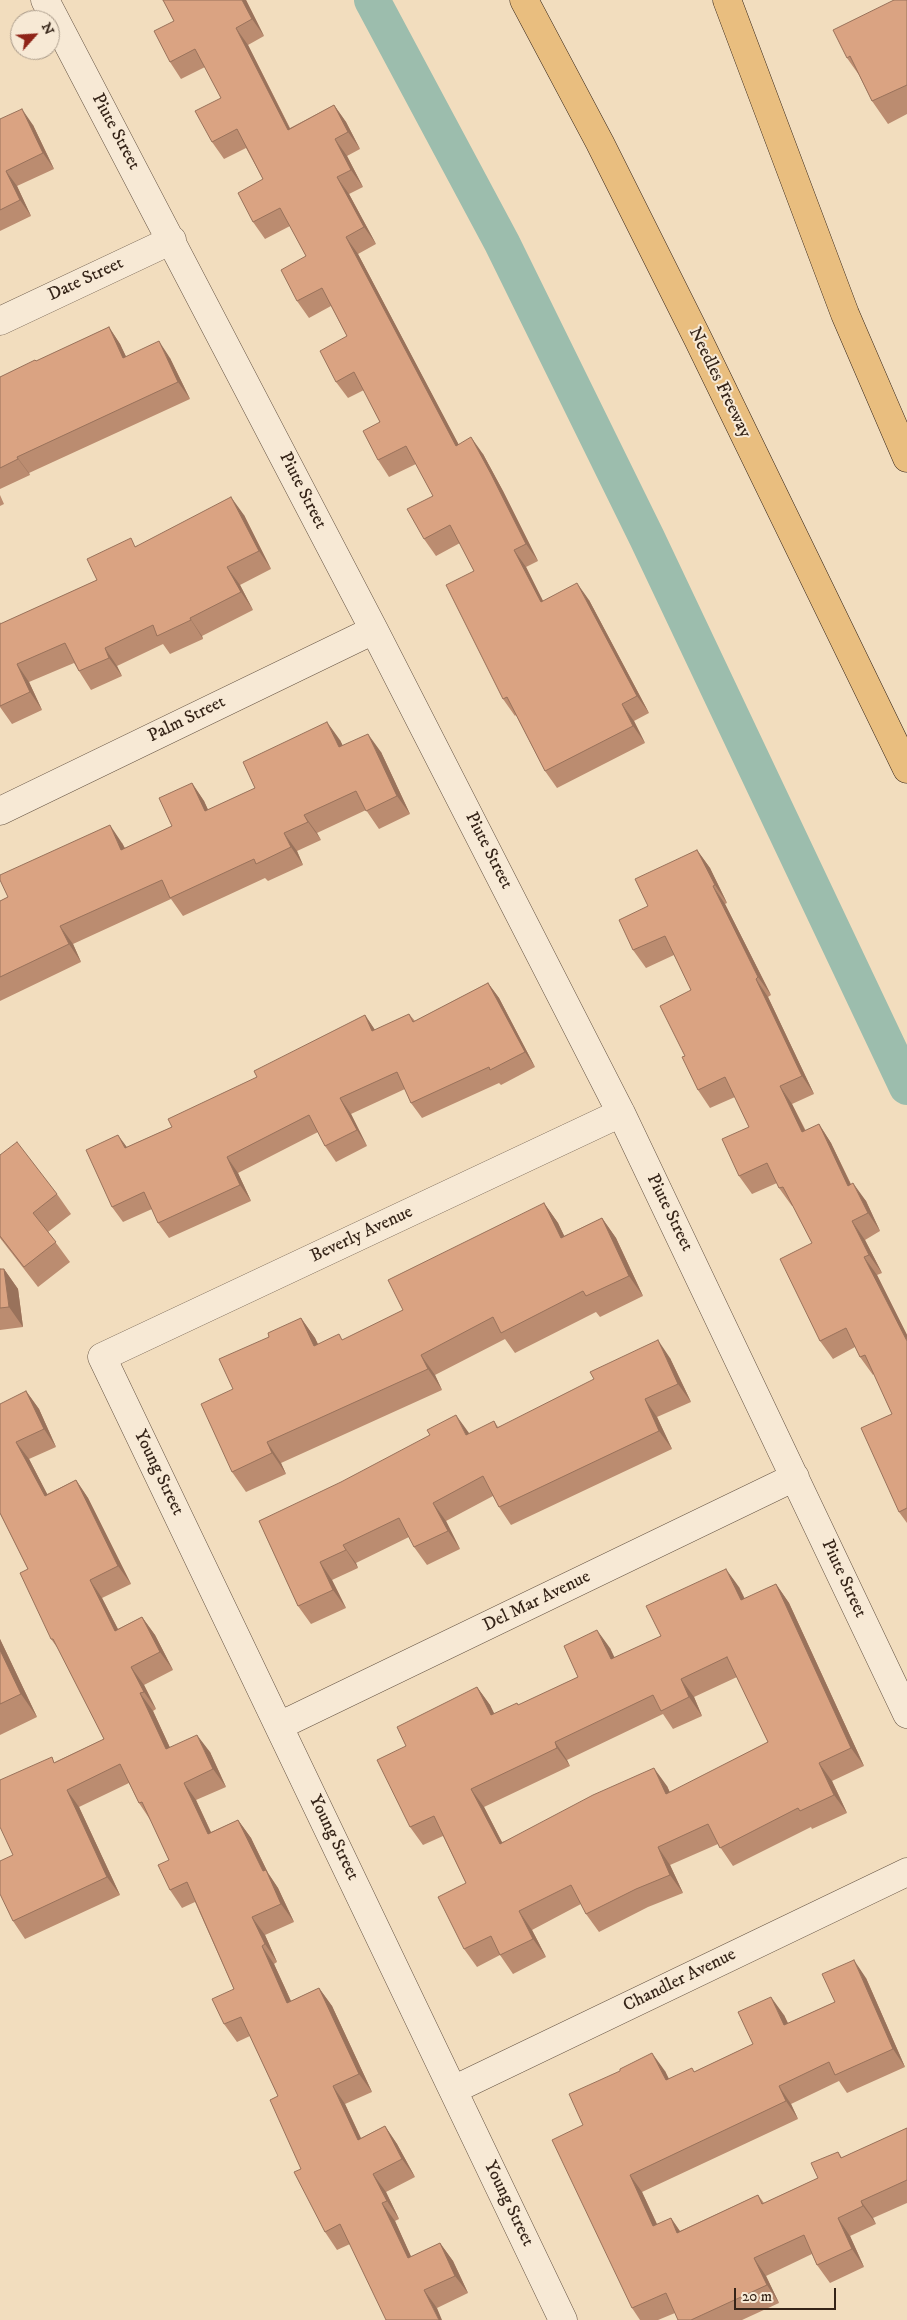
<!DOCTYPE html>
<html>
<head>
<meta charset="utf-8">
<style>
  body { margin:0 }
  #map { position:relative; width:907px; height:2320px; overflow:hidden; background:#f2ddbe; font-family:"IM FELL DW Pica",serif }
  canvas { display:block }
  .north { position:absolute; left:10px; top:10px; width:50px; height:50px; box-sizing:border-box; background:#f7e9d5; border:1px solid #a99a89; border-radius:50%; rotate:64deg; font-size:14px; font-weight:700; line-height:20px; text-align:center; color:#352418 }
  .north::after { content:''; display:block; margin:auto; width:18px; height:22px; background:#8f2418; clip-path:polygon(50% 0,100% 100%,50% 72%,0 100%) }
  .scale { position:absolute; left:734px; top:2288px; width:102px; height:22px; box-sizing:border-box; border:2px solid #352418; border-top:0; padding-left:6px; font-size:15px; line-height:18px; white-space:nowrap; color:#352418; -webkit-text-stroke:4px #f7e9d5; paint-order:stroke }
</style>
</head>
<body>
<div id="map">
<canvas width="907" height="2320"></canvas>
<div class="north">N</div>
<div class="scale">20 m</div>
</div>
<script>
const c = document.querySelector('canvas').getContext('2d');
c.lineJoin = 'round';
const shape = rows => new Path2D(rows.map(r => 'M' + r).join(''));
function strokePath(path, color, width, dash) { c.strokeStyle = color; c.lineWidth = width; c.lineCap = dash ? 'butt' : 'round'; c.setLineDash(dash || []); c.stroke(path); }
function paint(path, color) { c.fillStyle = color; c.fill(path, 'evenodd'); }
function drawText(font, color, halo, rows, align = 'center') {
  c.font = font + ' "IM FELL DW Pica",serif'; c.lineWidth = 4; c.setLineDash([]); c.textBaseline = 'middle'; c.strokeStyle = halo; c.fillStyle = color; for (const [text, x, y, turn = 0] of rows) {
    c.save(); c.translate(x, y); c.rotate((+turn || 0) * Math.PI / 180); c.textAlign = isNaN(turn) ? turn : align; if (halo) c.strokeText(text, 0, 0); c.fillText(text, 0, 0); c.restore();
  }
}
strokePath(shape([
  [372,0,502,243,647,538,907,1087]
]), '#9cbdad', 36);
const minor = shape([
  [45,0,374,630,621,1113,907,1714],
  [0,321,172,240],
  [0,811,374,630],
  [279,1726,795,1477],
  [453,2090,907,1872],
  [563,2320,102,1357,621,1113]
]);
const motorway = shape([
  [524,0,600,143,698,339,907,769],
  [727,0,845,314,907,458]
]);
strokePath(minor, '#645242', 29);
strokePath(motorway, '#352418', 29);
strokePath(minor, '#f7e9d5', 28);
strokePath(motorway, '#e9be7f', 28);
paint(shape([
  [163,0,246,0,264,36,248,45,290,128,334,105,346,122,360,149,347,156,363,187,349,194,376,244,358,254,458,444,483,454,503,491,538,561,526,567,543,601,589,600,649,713,634,721,645,743,557,788,545,771,516,715,515,716,503,699,474,571,460,543,436,556,424,539,433,496,416,464,389,477,378,460,380,422,364,390,348,398,336,382,347,336,331,306,309,318,297,301,306,256,290,226,265,239,253,222,263,179,246,148,224,159,212,142,221,98,205,67,181,79,170,62,174,21],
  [907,0,907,114,888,124,872,101,859,75,847,58],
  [0,119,33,125,54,169,17,186,31,216,0,231],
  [109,327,120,344,126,357,170,358,190,399,29,473,30,475,0,489,0,377,37,361],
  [0,495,4,504,0,506],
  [244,515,271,569,240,585,253,610,202,636,203,639,170,654,163,644,117,666,122,676,91,690,79,671,74,663,29,682,42,710,12,724,0,707,0,622,1,624,97,580,136,546],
  [340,740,343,746,381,752,410,814,379,829,366,810,317,833,321,840,297,851,303,865,268,881,265,878,183,916,171,899,73,944,81,962,0,1001,0,901,122,843,125,848,172,826,192,783,204,801,208,810,255,788],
  [697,850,710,868,727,903,725,904,771,995,768,997,814,1094,792,1104,806,1131,819,1124,831,1143,851,1184,866,1201,880,1231,865,1240,882,1273,877,1275,907,1335,907,1523,899,1512,892,1414,874,1374,873,1375,860,1357,855,1347,833,1359,820,1341,812,1243,793,1206,792,1206,779,1188,777,1183,752,1194,739,1176,749,1127,735,1097,710,1108,698,1090,685,1056,691,990,674,955,646,968,633,950,648,906],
  [488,983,499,998,535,1067,501,1085,499,1083,422,1118,411,1103,405,1089,351,1114,367,1146,336,1162,325,1146,318,1132,238,1173,251,1201,169,1238,158,1223,152,1209,123,1222,112,1207,127,1147,172,1127,365,1015,375,1030,409,1014,415,1021],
  [0,1155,57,1194,71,1214,48,1232,70,1262,38,1287,0,1238],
  [544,1203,558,1223,564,1236,602,1218,616,1238,643,1296,600,1317,596,1312,515,1353,505,1339,435,1375,442,1390,281,1463,286,1474,246,1492,232,1472,233,1389,269,1337,301,1318,315,1338,318,1344,343,1340,403,1310],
  [0,1269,4,1269,18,1289,23,1327,0,1330],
  [670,1358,691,1402,657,1417,672,1449,511,1525,499,1507,493,1496,446,1521,460,1549,427,1565,414,1547,409,1537,356,1563,358,1568,332,1580,346,1608,311,1624,298,1606,259,1521,469,1434,494,1421,498,1427],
  [26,1391,39,1409,56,1447,29,1459,47,1494,76,1480,88,1498,131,1584,102,1598,118,1629,142,1617,155,1635,173,1670,144,1685,156,1709,153,1711,170,1748,210,1752,226,1787,196,1800,211,1832,238,1820,251,1838,268,1873,278,1888,294,1922,265,1935,277,1962,274,1964,291,2001,319,1988,332,2006,372,2092,345,2104,361,2138,385,2126,397,2144,415,2177,386,2192,399,2219,395,2221,411,2257,440,2243,453,2261,468,2293,437,2308,350,2244,337,2250,325,2232,301,2169,278,2096,250,2036,237,2042,224,2024,234,1989,195,1902,182,1908,170,1890,169,1860,151,1821,139,1803,129,1783,79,1807,120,1895,25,1939,13,1921,13,1855,55,1762,104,1739,59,1650,51,1639,28,1569,0,1513],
  [776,1584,789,1603,864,1766,832,1781,847,1813,812,1829,811,1827,733,1866,718,1844,670,1865,683,1893,648,1907,599,1932,586,1914,581,1904,532,1930,546,1957,513,1974,500,1955,477,1967,464,1949,466,1883,443,1836,423,1845,410,1827,406,1746,477,1687,490,1705,494,1714,519,1705,578,1677,610,1648,614,1658,661,1636,739,1587,745,1599],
  [737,1677,768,1742,670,1793,667,1786,502,1842,484,1807,570,1766,567,1760,663,1714,673,1729,702,1716,694,1697],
  [0,1639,37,1717,0,1735],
  [866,1978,905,2067,847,2093,839,2081,791,2104,798,2119,642,2192,657,2224,671,2218,680,2231,758,2195,764,2203,818,2178,838,2152,842,2158,907,2128,907,2203,873,2218,876,2224,850,2236,864,2267,830,2283,817,2265,812,2254,766,2276,779,2303,742,2320,678,2320,675,2313,658,2320,640,2320,632,2308,583,2125,620,2071,665,2071,669,2079,694,2072,753,2044,784,2015,788,2023,835,2002]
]), '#bb8c70');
paint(shape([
  [242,0,246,0,264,36,252,19],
  [236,28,248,45,299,147,288,130],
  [334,105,346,122,360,149,348,132],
  [22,109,33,125,54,169,43,153],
  [335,139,347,156,363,187,351,170],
  [6,171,17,186,31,216,20,200],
  [337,177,349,194,376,244,364,227],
  [346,237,358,254,468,462,456,446],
  [109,327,120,344,135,375,123,358],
  [159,341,170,358,190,399,178,382],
  [471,437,483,454,503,491,538,561,526,544],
  [17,457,29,473,30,475,18,459],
  [231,497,244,515,271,569,259,551],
  [514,550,526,567,552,619,541,602],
  [227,567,240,585,253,610,241,592],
  [577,583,589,600,649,713,637,696],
  [190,618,202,636,203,639,191,620],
  [105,648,117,666,122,676,109,658],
  [17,664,29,682,42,710,30,692],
  [622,704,634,721,645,743,633,726],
  [327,722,340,740,352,765,339,747],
  [368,734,381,752,410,814,397,796],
  [192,783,204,801,217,829,205,811],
  [304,815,317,833,321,840,308,822],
  [110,825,122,843,134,867,121,850],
  [284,833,297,851,303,865,291,847],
  [697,850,710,868,727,903,715,885],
  [713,886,725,904,771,995,758,977],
  [60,926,73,944,81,962,69,944],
  [756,979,768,997,814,1094,802,1076],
  [488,983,499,998,535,1067,525,1052],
  [365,1015,375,1030,372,1031],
  [780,1086,792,1104,815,1151,802,1132],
  [340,1098,351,1114,367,1146,357,1130],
  [819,1124,831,1143,860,1204,848,1186],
  [118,1135,129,1150,125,1148],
  [227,1157,238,1173,251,1201,240,1185],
  [853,1183,866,1201,880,1231,868,1213],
  [544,1203,558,1223,575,1258,561,1238],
  [602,1218,616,1238,643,1296,629,1276],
  [852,1221,865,1240,882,1273,869,1255],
  [864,1257,877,1275,907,1335,907,1341],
  [4,1269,18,1289,23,1327,9,1307],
  [301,1318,315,1338,328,1366,314,1346],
  [658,1340,670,1358,691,1402,678,1384],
  [421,1355,435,1375,442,1390,428,1369],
  [26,1391,39,1409,56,1447,44,1429],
  [645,1399,657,1417,672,1449,659,1431],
  [456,1415,469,1433,479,1453,466,1435],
  [16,1442,29,1459,57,1513,45,1496],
  [267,1442,281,1463,286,1474,272,1453],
  [76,1480,88,1498,131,1584,118,1566],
  [433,1503,446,1521,460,1549,448,1531],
  [343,1545,356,1563,358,1568,346,1550],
  [320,1562,332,1580,346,1608,333,1590],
  [726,1569,739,1587,754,1619,741,1600],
  [90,1580,102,1598,128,1649,115,1631],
  [776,1584,789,1603,864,1766,851,1748],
  [142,1617,155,1635,173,1670,160,1652],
  [597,1630,610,1648,624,1677,611,1659],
  [0,1639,37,1717,21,1694,0,1650],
  [131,1667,144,1685,156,1709,144,1692],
  [681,1679,694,1697,702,1716,689,1697],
  [477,1687,490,1705,504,1733,491,1715],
  [140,1693,153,1711,179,1767,166,1749],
  [197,1735,210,1752,226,1787,213,1769],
  [555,1742,567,1760,570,1766,557,1748],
  [819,1763,832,1781,847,1813,834,1795],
  [654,1768,667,1786,679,1812,666,1794],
  [184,1783,196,1800,220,1852,208,1834],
  [471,1789,484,1807,512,1862,500,1844],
  [67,1790,79,1807,120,1895,107,1877],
  [238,1820,251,1838,268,1873,278,1888,294,1922,281,1904,263,1871],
  [658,1847,670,1865,683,1893,670,1875],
  [519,1911,532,1930,546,1957,533,1939],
  [252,1917,265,1935,277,1962,265,1944],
  [262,1946,274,1964,300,2021,287,2003],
  [854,1960,866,1978,905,2067,893,2049],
  [319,1988,332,2006,372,2092,359,2074],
  [771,1997,784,2015,797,2043,784,2025],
  [652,2053,665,2071,678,2098,666,2080],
  [333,2086,345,2104,370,2158,358,2140],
  [779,2086,791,2104,798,2119,786,2101],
  [385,2126,397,2144,415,2177,402,2159],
  [373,2174,386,2192,399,2219,387,2201],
  [630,2175,642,2192,666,2244,653,2226],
  [861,2201,873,2218,876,2224,863,2206],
  [382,2203,395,2221,420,2276,408,2258],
  [671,2218,683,2236,677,2233],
  [838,2218,850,2236,864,2267,852,2249],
  [440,2243,453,2261,468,2293,455,2276],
  [754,2258,766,2276,779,2303,767,2285],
  [424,2290,437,2308,442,2320,439,2320]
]), '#99725b');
const building = shape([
  [163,0,242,0,252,19,236,28,288,130,334,105,348,132,335,139,351,170,337,177,364,227,346,237,456,446,471,437,491,474,526,544,514,550,541,602,577,583,637,696,622,704,633,726,545,771,507,697,503,699,446,585,474,571,450,525,424,539,407,509,433,496,406,446,378,460,363,431,380,422,354,372,336,382,320,351,347,336,322,288,297,301,281,270,306,256,280,208,253,222,238,193,263,179,237,129,212,142,195,111,221,98,195,49,170,62,154,31,174,21,163,0],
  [894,0,907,0,907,85,872,101,850,56,847,58,833,30,894,0],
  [22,109,43,153,6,171,20,200,0,210,0,119,22,109],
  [109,327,123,358,159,341,178,382,17,457,18,459,0,468,0,377,35,360,36,361,109,327],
  [231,497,259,551,227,567,241,592,190,618,191,620,157,636,153,625,105,648,109,658,79,671,65,643,17,664,30,692,0,706,0,624,97,580,87,559,131,538,135,547,231,497],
  [327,722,339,747,368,734,397,796,366,811,356,791,304,815,308,822,284,833,291,847,256,864,254,859,170,898,162,880,60,926,69,944,0,977,0,901,8,897,0,880,0,875,110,825,121,850,172,826,159,798,192,783,205,811,255,788,243,762,327,722],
  [697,850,715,885,713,886,758,977,756,979,802,1076,780,1086,802,1132,819,1124,848,1186,853,1183,868,1213,852,1221,869,1255,864,1257,907,1341,907,1508,899,1512,861,1428,892,1414,865,1355,860,1357,846,1328,820,1341,780,1259,812,1243,783,1187,779,1188,767,1163,739,1176,722,1139,749,1127,725,1077,698,1090,682,1057,685,1056,660,1006,691,990,665,936,633,950,619,920,648,906,635,879,697,850],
  [488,983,525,1052,490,1070,489,1067,411,1103,397,1072,340,1098,357,1130,325,1146,309,1115,227,1157,240,1185,158,1223,144,1192,112,1207,86,1150,118,1135,125,1148,172,1127,168,1119,257,1077,254,1071,365,1015,372,1031,409,1014,413,1022,488,983],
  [17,1142,57,1194,33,1213,56,1242,24,1267,0,1236,0,1155,17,1142],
  [544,1203,561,1238,602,1218,629,1276,586,1296,583,1291,501,1333,493,1317,421,1355,428,1369,267,1442,272,1453,232,1472,201,1404,233,1389,219,1359,269,1337,268,1333,301,1318,314,1346,339,1334,342,1340,403,1310,388,1280,544,1203],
  [0,1269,4,1269,9,1307,0,1308,0,1269],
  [658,1340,678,1384,645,1399,659,1431,499,1507,483,1476,433,1503,448,1531,414,1547,399,1518,343,1545,346,1550,320,1562,333,1590,298,1606,259,1521,341,1482,430,1435,427,1430,456,1415,466,1435,494,1421,497,1428,594,1379,590,1372,658,1340],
  [26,1391,44,1429,16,1442,45,1496,76,1480,118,1566,90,1580,115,1631,142,1617,160,1652,131,1667,144,1692,140,1693,166,1749,197,1735,213,1769,184,1783,208,1834,238,1820,263,1871,266,1870,281,1904,252,1917,265,1944,262,1946,287,2003,319,1988,359,2074,333,2086,358,2140,385,2126,402,2159,373,2174,387,2201,382,2203,408,2258,440,2243,455,2276,424,2290,439,2320,386,2320,340,2224,325,2232,294,2172,301,2169,270,2100,278,2096,241,2017,224,2024,212,1999,234,1989,187,1882,170,1890,158,1865,169,1860,142,1802,139,1803,120,1764,67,1790,107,1877,13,1921,0,1894,0,1861,13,1855,0,1827,0,1780,52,1757,54,1763,104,1739,53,1639,51,1639,20,1573,28,1569,0,1513,0,1404,26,1391],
  [726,1569,741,1600,776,1584,851,1748,819,1763,834,1795,800,1811,798,1808,720,1848,708,1824,658,1847,670,1875,636,1889,586,1914,571,1885,519,1911,533,1939,500,1955,491,1936,464,1949,438,1897,466,1883,434,1816,410,1827,377,1760,406,1746,397,1727,477,1687,491,1715,517,1703,518,1705,578,1677,564,1646,597,1630,611,1659,661,1636,646,1606,726,1569],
  [727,1657,768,1742,666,1794,654,1768,593,1795,500,1844,471,1789,557,1748,555,1742,653,1695,661,1711,689,1697,681,1679,727,1657],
  [0,1650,21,1694,0,1704,0,1650],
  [854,1960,893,2049,835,2075,829,2062,779,2086,786,2101,630,2175,653,2226,671,2218,677,2233,758,2195,762,2204,818,2178,811,2163,838,2152,841,2158,907,2128,907,2180,861,2201,863,2206,838,2218,852,2249,817,2265,804,2235,754,2258,767,2285,691,2320,678,2320,666,2293,632,2308,552,2140,583,2125,569,2094,620,2071,620,2069,652,2053,666,2080,692,2068,694,2072,753,2044,738,2012,771,1997,784,2025,835,2002,822,1974,854,1960]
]);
paint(building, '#daa382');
strokePath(building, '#99725b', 1);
drawText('18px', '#352418', '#f7e9d5', [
  ["Piute Street",115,132,62],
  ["Date Street",86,280,-25],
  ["Needles Freeway",719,383,64],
  ["Piute Street",302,491,63],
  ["Palm Street",187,720,-26],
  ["Piute Street",488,851,63],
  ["Piute Street",669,1213,64],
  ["Beverly Avenue",362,1235,-25],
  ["Young Street",158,1473,64],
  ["Piute Street",843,1579,65],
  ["Del Mar Avenue",537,1602,-26],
  ["Young Street",333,1838,64],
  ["Chandler Avenue",680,1981,-26],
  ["Young Street",508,2204,64]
]);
</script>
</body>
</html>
